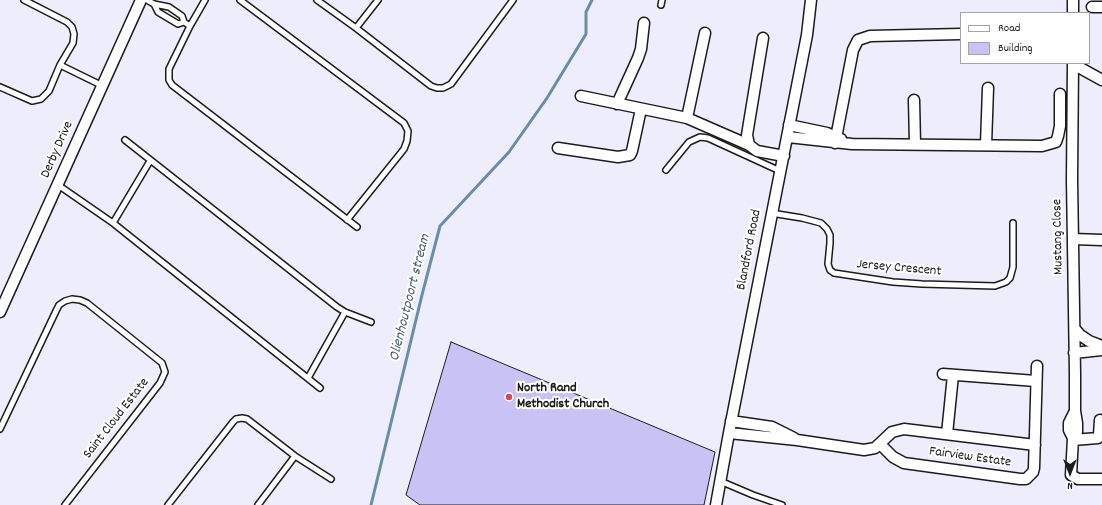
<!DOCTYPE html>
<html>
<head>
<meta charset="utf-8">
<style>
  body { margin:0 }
  #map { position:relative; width:1102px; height:505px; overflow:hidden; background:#eeedfc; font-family:Dekko,sans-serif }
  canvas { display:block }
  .legend { position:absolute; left:960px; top:12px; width:130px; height:52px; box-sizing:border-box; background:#fff; border:1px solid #a4a4a4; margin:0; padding:5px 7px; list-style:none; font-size:12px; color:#1c1c1c }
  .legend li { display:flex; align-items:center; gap:8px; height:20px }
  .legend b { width:20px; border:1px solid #a4a4a4 }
  .north { position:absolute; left:1050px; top:453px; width:40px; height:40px; -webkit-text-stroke:3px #fff; paint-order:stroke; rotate:180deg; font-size:11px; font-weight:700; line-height:16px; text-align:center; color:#1c1c1c }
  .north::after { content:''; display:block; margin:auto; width:14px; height:18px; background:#1c1c1c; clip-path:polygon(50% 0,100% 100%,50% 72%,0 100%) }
</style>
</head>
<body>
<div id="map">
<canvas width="1102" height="505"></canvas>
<ul class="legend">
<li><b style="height:5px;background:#fff"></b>Road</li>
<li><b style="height:11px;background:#c8c2f5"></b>Building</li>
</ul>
<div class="north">N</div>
</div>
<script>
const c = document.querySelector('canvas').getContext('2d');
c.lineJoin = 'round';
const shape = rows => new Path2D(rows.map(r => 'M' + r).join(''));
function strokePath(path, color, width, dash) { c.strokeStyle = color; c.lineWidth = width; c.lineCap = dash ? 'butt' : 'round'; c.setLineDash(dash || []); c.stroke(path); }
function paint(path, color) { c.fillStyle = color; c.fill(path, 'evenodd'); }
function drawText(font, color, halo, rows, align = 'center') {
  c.font = font + ' Dekko,sans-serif'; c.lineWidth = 4; c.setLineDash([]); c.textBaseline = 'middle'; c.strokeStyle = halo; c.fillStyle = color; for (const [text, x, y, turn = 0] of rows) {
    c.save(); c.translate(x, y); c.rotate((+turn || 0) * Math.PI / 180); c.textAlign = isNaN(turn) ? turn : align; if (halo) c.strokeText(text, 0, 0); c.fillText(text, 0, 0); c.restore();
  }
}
strokePath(shape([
  [371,505,422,295,440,226,509,152,547,98,586,34,586,12,592,0]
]), '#6a8da4', 3);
const building = shape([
  [451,342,715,452,704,505,420,505,406,495,451,342]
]);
paint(building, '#c8c2f5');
strokePath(building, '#1c1c1c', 1);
const lane = shape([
  [147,0,154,4,169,7,182,16,184,22,190,26],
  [205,0,190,26,169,69,169,80,172,85,357,227],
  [240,0,404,123,408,131,407,141,404,149,347,220],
  [317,0,356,28,431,86,437,88,443,88,451,84,513,0],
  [154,4,158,12,178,24,184,22],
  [661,5,662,0],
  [356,28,378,0],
  [60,65,103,86],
  [0,87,32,101,41,99,49,91,60,65,73,43,74,34,72,27,67,22,24,0],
  [125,140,337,307,345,312,371,322],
  [666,170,689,142,700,137,708,138,780,171],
  [58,185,113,223,320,388],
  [771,213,802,218,821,223,827,229,830,235,830,243,828,264,830,270,834,273,893,282,922,284,995,286,1006,282,1010,278,1013,267,1013,223],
  [113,223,150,161],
  [308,378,345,312],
  [0,429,56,311,59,305,65,301,72,299,80,300,87,303,162,363,165,372,160,383,65,505],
  [720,481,753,495,782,505],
  [168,505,233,422,236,419,242,418,247,419,295,456,331,479],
  [258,505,295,456]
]);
const street = shape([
  [1092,7,1102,7],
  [1073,13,1073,0],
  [705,33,687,118,749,145],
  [763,38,747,135,749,145,757,151,784,156],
  [1073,63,1072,179,1075,374,1075,411,1077,423,1077,432,1073,438,1071,475,1078,479,1102,479],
  [1073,64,1102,80],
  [581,96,687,118],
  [914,100,915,144],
  [617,104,638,58,641,49,644,23],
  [789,125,827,133,841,139],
  [788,137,852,144,1042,146,1056,142,1058,136,1060,126,1060,94],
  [835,143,853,50,858,40,870,36,961,34],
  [986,145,988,88],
  [558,148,618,157,630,155,632,151,641,109],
  [1073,239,1102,240],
  [0,312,141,0],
  [1075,329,1080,335,1089,341,1102,346],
  [1074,353,1102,350],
  [943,374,1036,381],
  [731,421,772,427,794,438],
  [729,433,797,440,864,450,875,448,892,432,904,429,1035,445],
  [947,434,953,375],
  [1073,438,1069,430,1069,423,1075,411],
  [1073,440,1098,438,1099,435,1100,420],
  [880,444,893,457,904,463,1020,479,1026,479,1033,472,1034,468,1037,366],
  [716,505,729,433,807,35,811,0]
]);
strokePath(lane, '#1c1c1c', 8);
strokePath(street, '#1c1c1c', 13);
strokePath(lane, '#fff', 5);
strokePath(street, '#fff', 10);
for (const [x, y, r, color] of [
  [509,397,4,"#d1495b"]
]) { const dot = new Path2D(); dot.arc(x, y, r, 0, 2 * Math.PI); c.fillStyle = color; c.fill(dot); strokePath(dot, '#fff', 1.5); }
drawText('14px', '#1c1c1c', '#fff', [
  ["Derby Drive",58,150,-66],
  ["Mustang Close",1059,237,-91],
  ["Blandford Road",750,250,-79],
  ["Jersey Crescent",899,269,5],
  ["Saint Cloud Estate",117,419,-52],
  ["Fairview Estate",970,458,8]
]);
drawText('bold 14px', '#1c1c1c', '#fff', [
  ["North Rand",517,389],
  ["Methodist Church",517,405]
], 'left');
drawText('italic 15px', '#4a5e6b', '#fff', [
  ["Olienhoutpoort stream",411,298,-76]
]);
</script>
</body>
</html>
